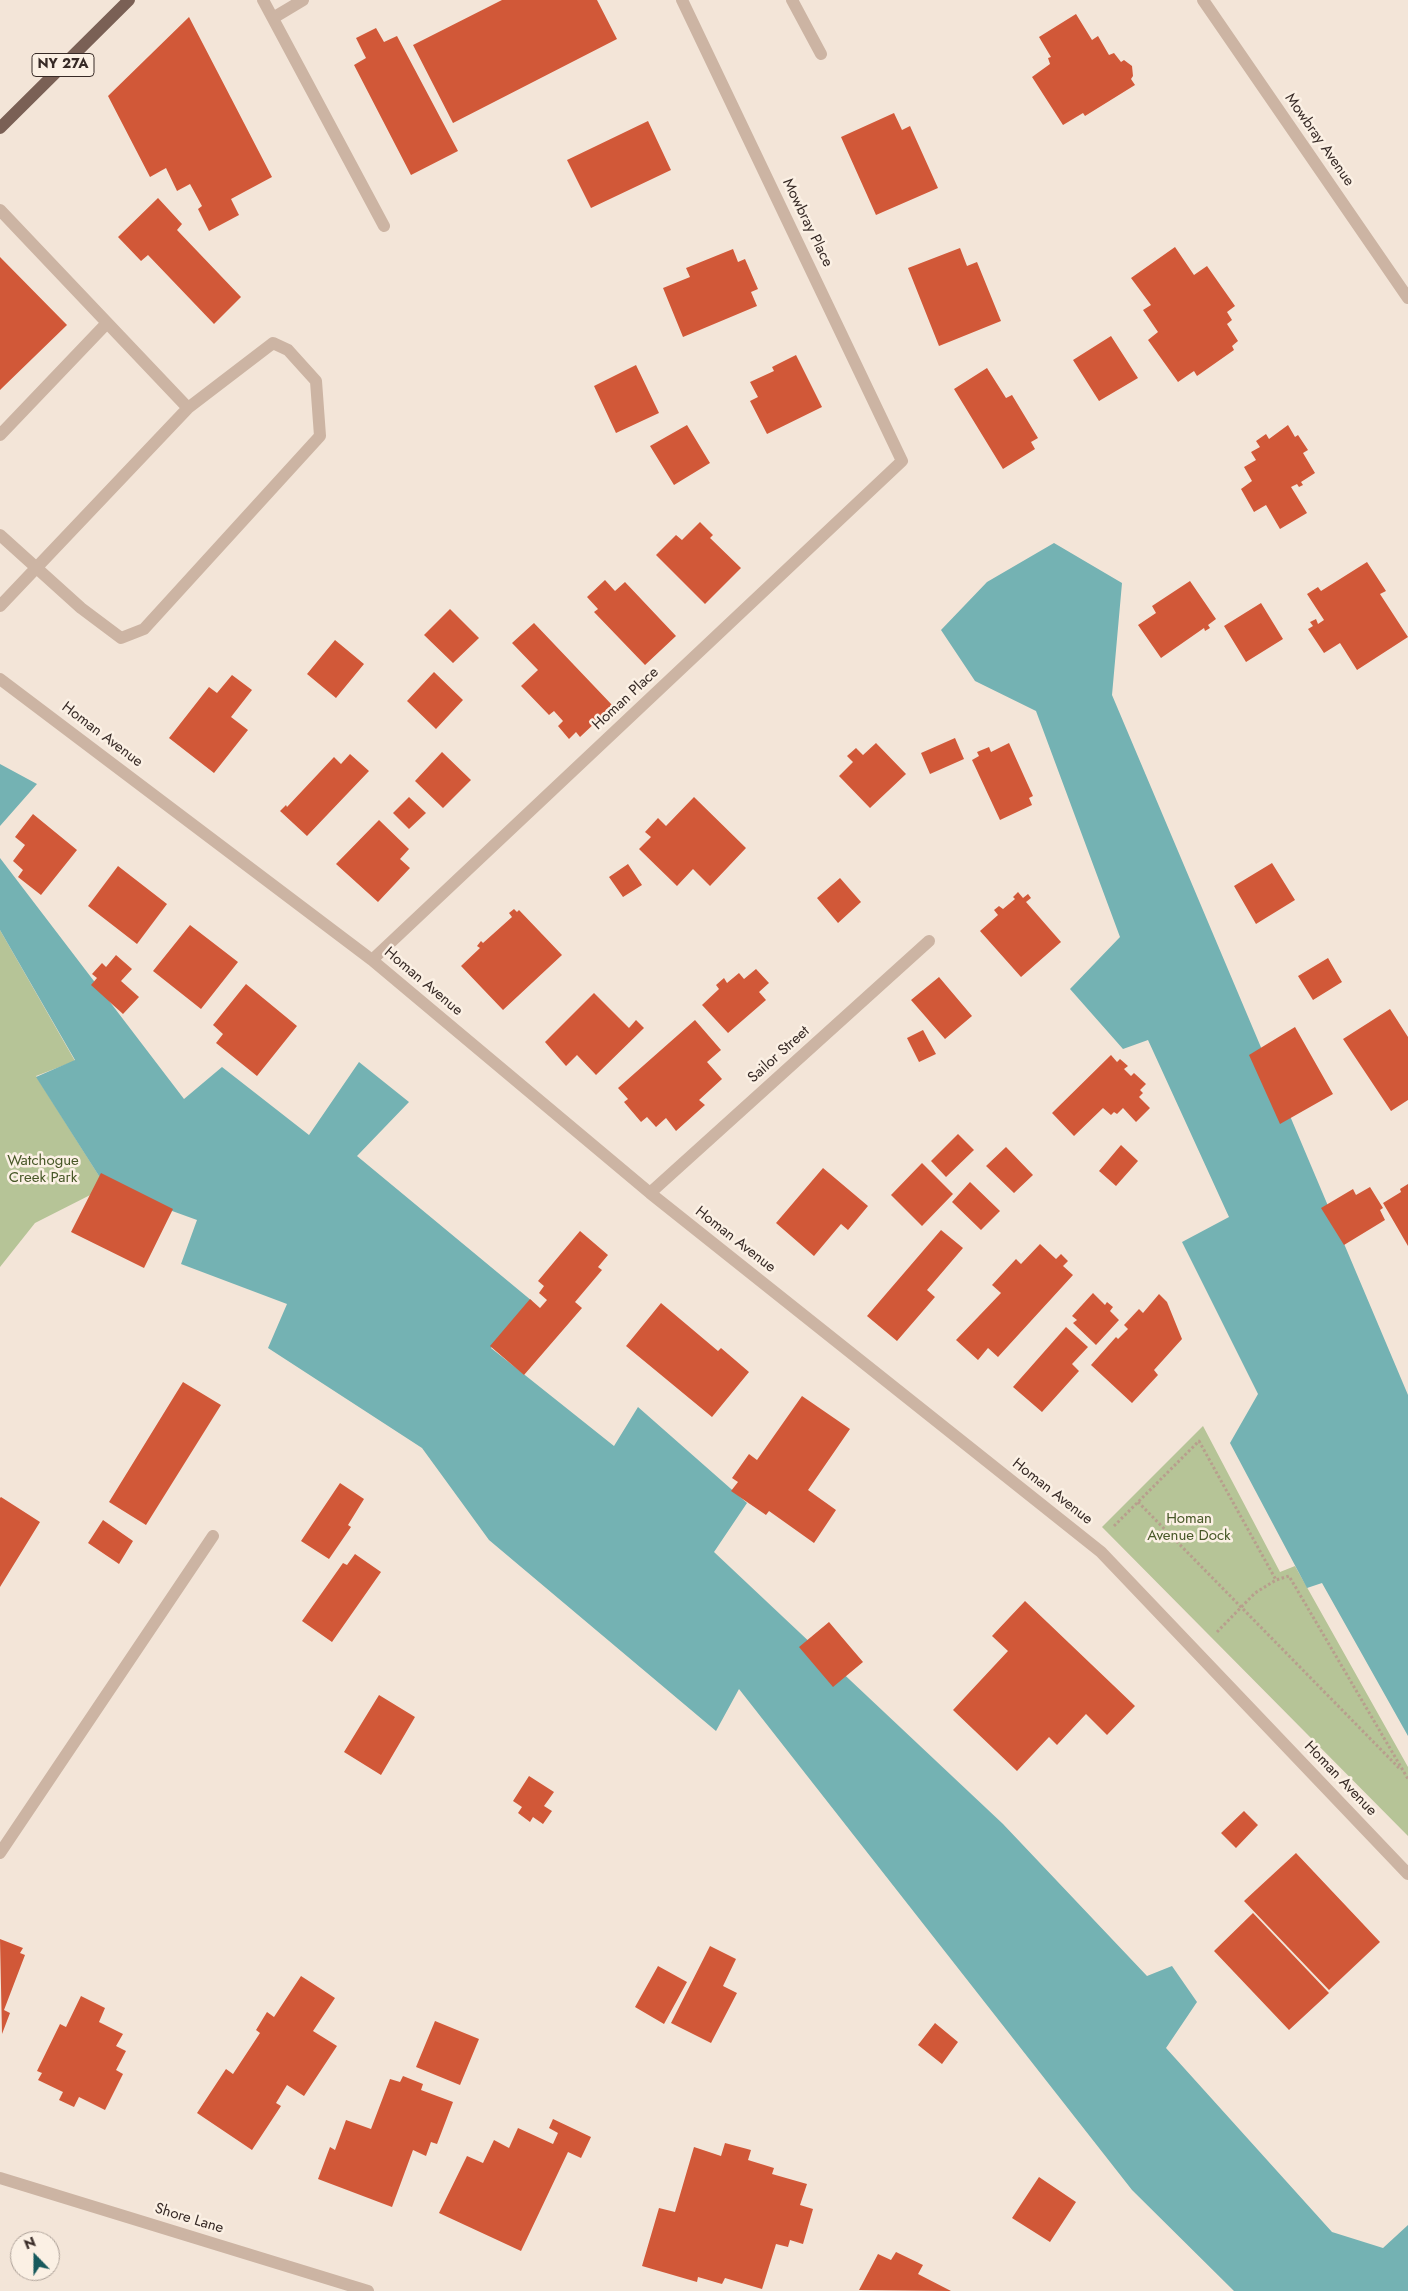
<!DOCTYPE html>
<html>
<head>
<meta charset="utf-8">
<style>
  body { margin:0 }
  #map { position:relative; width:1408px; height:2291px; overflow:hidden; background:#f3e5d8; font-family:Jost,sans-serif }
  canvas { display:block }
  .north { position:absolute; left:10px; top:2231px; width:50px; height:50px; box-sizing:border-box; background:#fbf0e4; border:1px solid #ada198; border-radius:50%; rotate:338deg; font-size:14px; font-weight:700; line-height:20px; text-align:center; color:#372a26 }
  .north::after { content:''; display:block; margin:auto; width:18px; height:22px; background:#17595c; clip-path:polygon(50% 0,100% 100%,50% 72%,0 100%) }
</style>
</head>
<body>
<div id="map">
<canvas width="1408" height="2291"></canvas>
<div class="north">N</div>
</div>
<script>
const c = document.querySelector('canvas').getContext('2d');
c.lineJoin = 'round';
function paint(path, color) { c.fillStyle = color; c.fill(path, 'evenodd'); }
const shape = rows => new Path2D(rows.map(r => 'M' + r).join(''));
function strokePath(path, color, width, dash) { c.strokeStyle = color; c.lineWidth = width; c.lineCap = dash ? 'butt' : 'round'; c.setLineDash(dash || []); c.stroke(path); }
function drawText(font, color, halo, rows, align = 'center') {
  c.font = font + ' Jost,sans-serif'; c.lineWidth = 5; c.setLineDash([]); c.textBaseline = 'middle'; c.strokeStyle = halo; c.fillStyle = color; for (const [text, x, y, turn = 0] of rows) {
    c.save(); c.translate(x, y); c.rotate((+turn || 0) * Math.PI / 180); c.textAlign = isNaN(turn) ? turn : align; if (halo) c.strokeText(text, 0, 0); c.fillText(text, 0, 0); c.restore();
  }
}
paint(shape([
  [0,930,75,1061,36,1076,106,1187,35,1223,0,1267],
  [1203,1426,1280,1572,1295,1566,1408,1767,1408,1836,1102,1527]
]), '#b6c497');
paint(shape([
  [1054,543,1122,583,1112,695,1408,1395,1408,1736,1322,1583,1307,1588,1230,1443,1258,1394,1182,1242,1229,1217,1148,1040,1123,1049,1070,989,1120,937,1036,711,975,681,941,630,987,582],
  [0,764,37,784,0,826],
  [0,858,184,1099,222,1067,309,1135,359,1062,409,1102,357,1156,532,1301,491,1348,614,1446,638,1407,747,1503,714,1552,1003,1824,1147,1976,1172,1966,1197,2002,1166,2048,1332,2232,1383,2248,1408,2225,1408,2291,1234,2291,1132,2190,739,1689,716,1731,489,1540,422,1448,268,1348,287,1304,181,1264,197,1220,106,1187,36,1077,75,1060,0,930]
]), '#74b2b3');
paint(shape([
  [502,0,597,0,617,39,453,123,413,45],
  [1076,14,1092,40,1098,36,1109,55,1114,53,1121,62,1124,60,1132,66,1133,76,1131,79,1135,85,1085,116,1083,113,1063,125,1032,77,1050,64,1048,58,1051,57,1039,37],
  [189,17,272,177,231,199,239,215,209,231,198,209,202,206,190,184,177,191,166,168,150,177,108,96],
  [376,28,384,42,397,36,458,151,411,175,354,65,366,58,356,38],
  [894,113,902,130,910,126,938,188,876,215,841,137],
  [648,121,671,170,591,208,567,160],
  [158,198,182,224,177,230,241,297,214,324,148,255,141,261,118,237],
  [1175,247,1194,275,1207,266,1235,306,1227,312,1232,320,1227,324,1238,341,1232,346,1234,350,1197,376,1194,371,1178,382,1148,340,1158,332,1143,310,1151,305,1131,278],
  [960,248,967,266,977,262,1001,321,939,346,908,268],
  [733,249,738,262,745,259,758,289,751,292,757,306,683,337,663,288,690,277,686,268],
  [0,257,67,325,0,390],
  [1111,336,1138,378,1099,401,1073,360],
  [796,355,822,407,767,434,750,401,758,397,750,382,774,371,772,367],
  [636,365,659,413,616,433,594,386],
  [987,368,1006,398,1012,395,1038,438,1031,442,1035,449,1003,469,954,389],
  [687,425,710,463,674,485,650,446],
  [1288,425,1295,437,1298,435,1308,450,1303,453,1315,473,1301,482,1303,485,1299,487,1297,484,1291,487,1307,513,1280,529,1266,505,1254,512,1241,489,1252,481,1244,467,1256,460,1251,452,1260,447,1256,441,1266,434,1269,439],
  [700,522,713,535,710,538,741,568,705,604,656,555,676,535,682,540],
  [1367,562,1386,591,1380,594,1408,637,1357,670,1340,643,1324,653,1308,629,1313,626,1310,622,1316,619,1318,624,1324,620,1307,594,1318,587,1321,591],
  [605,580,615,591,625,582,676,636,645,665,594,612,598,609,587,597],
  [1190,581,1216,619,1208,625,1210,628,1205,631,1204,628,1161,658,1138,625,1156,613,1152,606],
  [1261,603,1283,639,1246,662,1224,626],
  [450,609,479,638,453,663,424,635],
  [534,623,613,706,580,737,576,732,569,739,558,726,563,721,554,711,549,715,521,686,538,670,512,643],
  [335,640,364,664,336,698,307,674],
  [434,672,463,700,436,729,407,701],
  [232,675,252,690,231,717,248,730,214,773,169,738,209,687,217,693],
  [955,738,964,759,930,774,921,753],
  [876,743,906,774,870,808,839,776,853,762,847,756,856,748,863,755],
  [1009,743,1033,796,1029,798,1032,805,1000,820,972,760,979,756,977,752,989,747,991,752],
  [442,752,471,780,443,808,415,781],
  [350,754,369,771,307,836,280,811,286,805,287,807,334,757,341,764],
  [409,797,426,813,409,829,393,813],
  [694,797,746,848,710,886,693,869,677,886,639,849,651,837,645,832,658,818,666,826],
  [33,814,77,850,41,895,18,877,23,870,13,861,25,845,15,837],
  [379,820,409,849,400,859,410,868,378,902,336,864],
  [1272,863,1295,900,1256,924,1234,886],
  [628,864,642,885,623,897,609,877],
  [118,866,167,904,137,944,88,906],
  [840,878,861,902,838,923,817,898],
  [1018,892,1023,898,1028,894,1031,898,1026,902,1061,942,1021,977,980,931,998,915,994,910,999,906,1003,909,1015,899,1013,897],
  [514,909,517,912,519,910,562,955,503,1010,461,966,480,948,477,946,481,941,483,943,512,917,509,913],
  [190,925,238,962,201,1009,153,971],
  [116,955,132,969,121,981,139,997,123,1014,91,985,97,978,92,974,102,963,106,967],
  [1328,958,1342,982,1313,1000,1298,976],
  [756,969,769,983,759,992,766,1000,728,1033,702,1005,719,989,716,985,724,978,727,983,739,973,744,979],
  [939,977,972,1016,945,1039,911,1000],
  [246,984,297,1026,257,1076,216,1043,223,1034,213,1025],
  [594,993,629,1028,636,1020,644,1028,596,1075,577,1055,566,1066,545,1042],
  [1390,1009,1408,1037,1408,1100,1391,1111,1343,1039],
  [695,1020,721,1050,707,1062,722,1079,699,1100,705,1105,676,1131,666,1118,656,1127,647,1117,641,1122,624,1102,628,1099,618,1088],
  [1295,1027,1333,1094,1280,1124,1249,1055],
  [923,1030,936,1054,919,1062,907,1038],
  [1111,1055,1117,1062,1120,1059,1128,1066,1124,1069,1131,1076,1134,1073,1146,1084,1140,1090,1143,1093,1139,1097,1150,1108,1136,1122,1123,1108,1117,1114,1114,1112,1111,1115,1103,1108,1074,1136,1052,1113],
  [958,1134,974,1150,946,1177,931,1161],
  [1121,1145,1138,1161,1116,1186,1099,1171],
  [1006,1147,1033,1175,1014,1193,986,1166],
  [922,1163,953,1194,922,1226,891,1195],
  [823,1168,868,1206,848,1230,841,1224,814,1256,776,1223],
  [101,1173,173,1209,144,1268,71,1232],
  [970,1182,1000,1211,981,1230,952,1202],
  [1408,1184,1408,1246,1383,1203,1401,1192,1400,1189],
  [1370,1187,1383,1208,1380,1210,1385,1220,1344,1245,1321,1208,1353,1189,1356,1195],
  [941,1230,963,1248,927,1290,935,1297,897,1341,867,1316],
  [580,1231,608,1255,598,1267,602,1270,575,1302,582,1308,524,1375,490,1346,530,1299,540,1308,547,1300,539,1293,544,1286,538,1281],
  [1040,1244,1056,1259,1061,1254,1068,1261,1063,1266,1073,1275,998,1357,988,1348,978,1360,956,1340,1001,1293,992,1285,1016,1259,1021,1264],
  [1093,1293,1105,1305,1107,1302,1113,1307,1110,1311,1119,1320,1096,1345,1073,1323,1077,1320,1072,1316],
  [1159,1294,1167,1302,1182,1339,1154,1370,1158,1375,1132,1403,1091,1365,1116,1337,1118,1339,1128,1329,1124,1325,1139,1309,1143,1313],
  [661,1303,718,1351,721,1348,749,1372,712,1417,626,1346],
  [1066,1327,1088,1347,1072,1364,1079,1371,1042,1412,1013,1387],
  [183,1382,221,1405,146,1525,109,1502],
  [802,1396,850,1429,808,1490,836,1510,814,1543,769,1511,766,1515,731,1491,738,1482,732,1478,749,1454,757,1460],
  [340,1483,364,1499,348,1525,351,1527,329,1559,301,1541],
  [1,1497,40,1522,0,1587,0,1498],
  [103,1520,133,1541,119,1564,88,1543],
  [355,1554,381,1572,332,1642,302,1621,343,1563,347,1565],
  [1025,1601,1135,1706,1107,1735,1086,1714,1057,1745,1049,1737,1017,1771,953,1710,1008,1651,992,1636],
  [829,1622,863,1662,833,1687,799,1647],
  [379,1695,415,1717,381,1775,344,1752],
  [529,1776,554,1792,544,1806,552,1811,543,1824,533,1817,530,1822,518,1813,522,1807,513,1801],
  [1244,1811,1258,1825,1236,1848,1221,1833],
  [1296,1853,1380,1942,1329,1990,1244,1901],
  [1253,1913,1329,1993,1289,2030,1214,1951],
  [0,1939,23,1948,20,1953,25,1955,4,2010,10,2013,2,2034],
  [710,1946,736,1959,723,1986,737,1993,711,2043,671,2023],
  [658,1966,687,1982,664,2024,635,2007],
  [301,1976,335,1998,313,2031,337,2046,304,2096,287,2085,276,2103,281,2106,252,2150,197,2113,226,2069,233,2074,260,2033,256,2030,267,2012,274,2017],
  [81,1996,105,2008,99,2022,123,2034,116,2046,126,2051,116,2070,123,2074,105,2110,79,2097,74,2107,59,2100,63,2092,38,2080,42,2073,37,2071,60,2024,66,2027],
  [435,2021,479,2039,460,2085,416,2067],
  [935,2023,958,2042,942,2064,918,2045],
  [403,2076,423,2084,421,2090,453,2102,437,2144,431,2142,426,2156,413,2150,392,2207,318,2179,330,2147,335,2150,346,2120,371,2129,390,2079,400,2082],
  [553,2119,591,2137,581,2158,568,2152,521,2251,439,2213,467,2156,483,2163,494,2140,509,2148,518,2128,553,2144,558,2133,549,2128],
  [725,2143,751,2150,748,2160,774,2168,772,2174,807,2184,800,2205,813,2209,803,2244,790,2240,788,2247,776,2244,762,2289,725,2278,722,2284,698,2277,697,2282,642,2266,659,2208,675,2212,694,2147,721,2156],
  [1039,2177,1076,2202,1050,2242,1012,2218],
  [896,2252,923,2265,918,2274,951,2291,859,2290,878,2254,891,2260]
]), '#d15838');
strokePath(shape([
  [1138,1502,1400,1769],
  [1114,1526,1199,1441,1276,1580,1289,1576,1408,1779],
  [1217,1632,1255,1593,1276,1580]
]), '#b89e8d', 3, [2.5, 2.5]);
strokePath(shape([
  [263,0,384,226],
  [792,0,821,54],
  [273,18,303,0],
  [0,210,188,408,0,606],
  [0,435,107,323],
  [0,535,81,608,121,638,144,629,320,436,316,381,288,350,273,343,188,408],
  [0,1853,213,1536]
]), '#ccb4a3', 12);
strokePath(shape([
  [1203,0,1408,298],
  [0,679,372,960,650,1193,1101,1552,1408,1874],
  [372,960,902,461,682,0],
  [650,1193,929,941],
  [0,2178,368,2291]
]), '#ccb4a3', 12);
strokePath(shape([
  [0,128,129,0]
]), '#7a6055', 12);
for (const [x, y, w] of [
  [63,65,62]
]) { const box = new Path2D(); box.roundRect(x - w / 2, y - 11.5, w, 23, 4); c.fillStyle = '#fbf0e4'; c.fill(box); strokePath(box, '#372a26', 1); }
drawText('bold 14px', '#372a26', null, [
  ["NY 27A",63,65]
]);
drawText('15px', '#372a26', '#fbf0e4', [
  ["Mowbray Avenue",1319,140,55],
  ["Mowbray Place",807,223,64],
  ["Homan Place",626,699,-43],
  ["Homan Avenue",102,735,37],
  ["Homan Avenue",423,982,40],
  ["Sailor Street",779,1055,-42],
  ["Homan Avenue",735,1240,38],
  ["Homan Avenue",1052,1492,38],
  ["Homan Avenue",1340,1779,46],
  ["Shore Lane",189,2219,17]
]);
drawText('15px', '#475727', '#fbf0e4', [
  ["Watchogue",43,1161],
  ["Creek Park",43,1178],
  ["Homan",1189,1519],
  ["Avenue Dock",1189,1536]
]);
</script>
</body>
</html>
